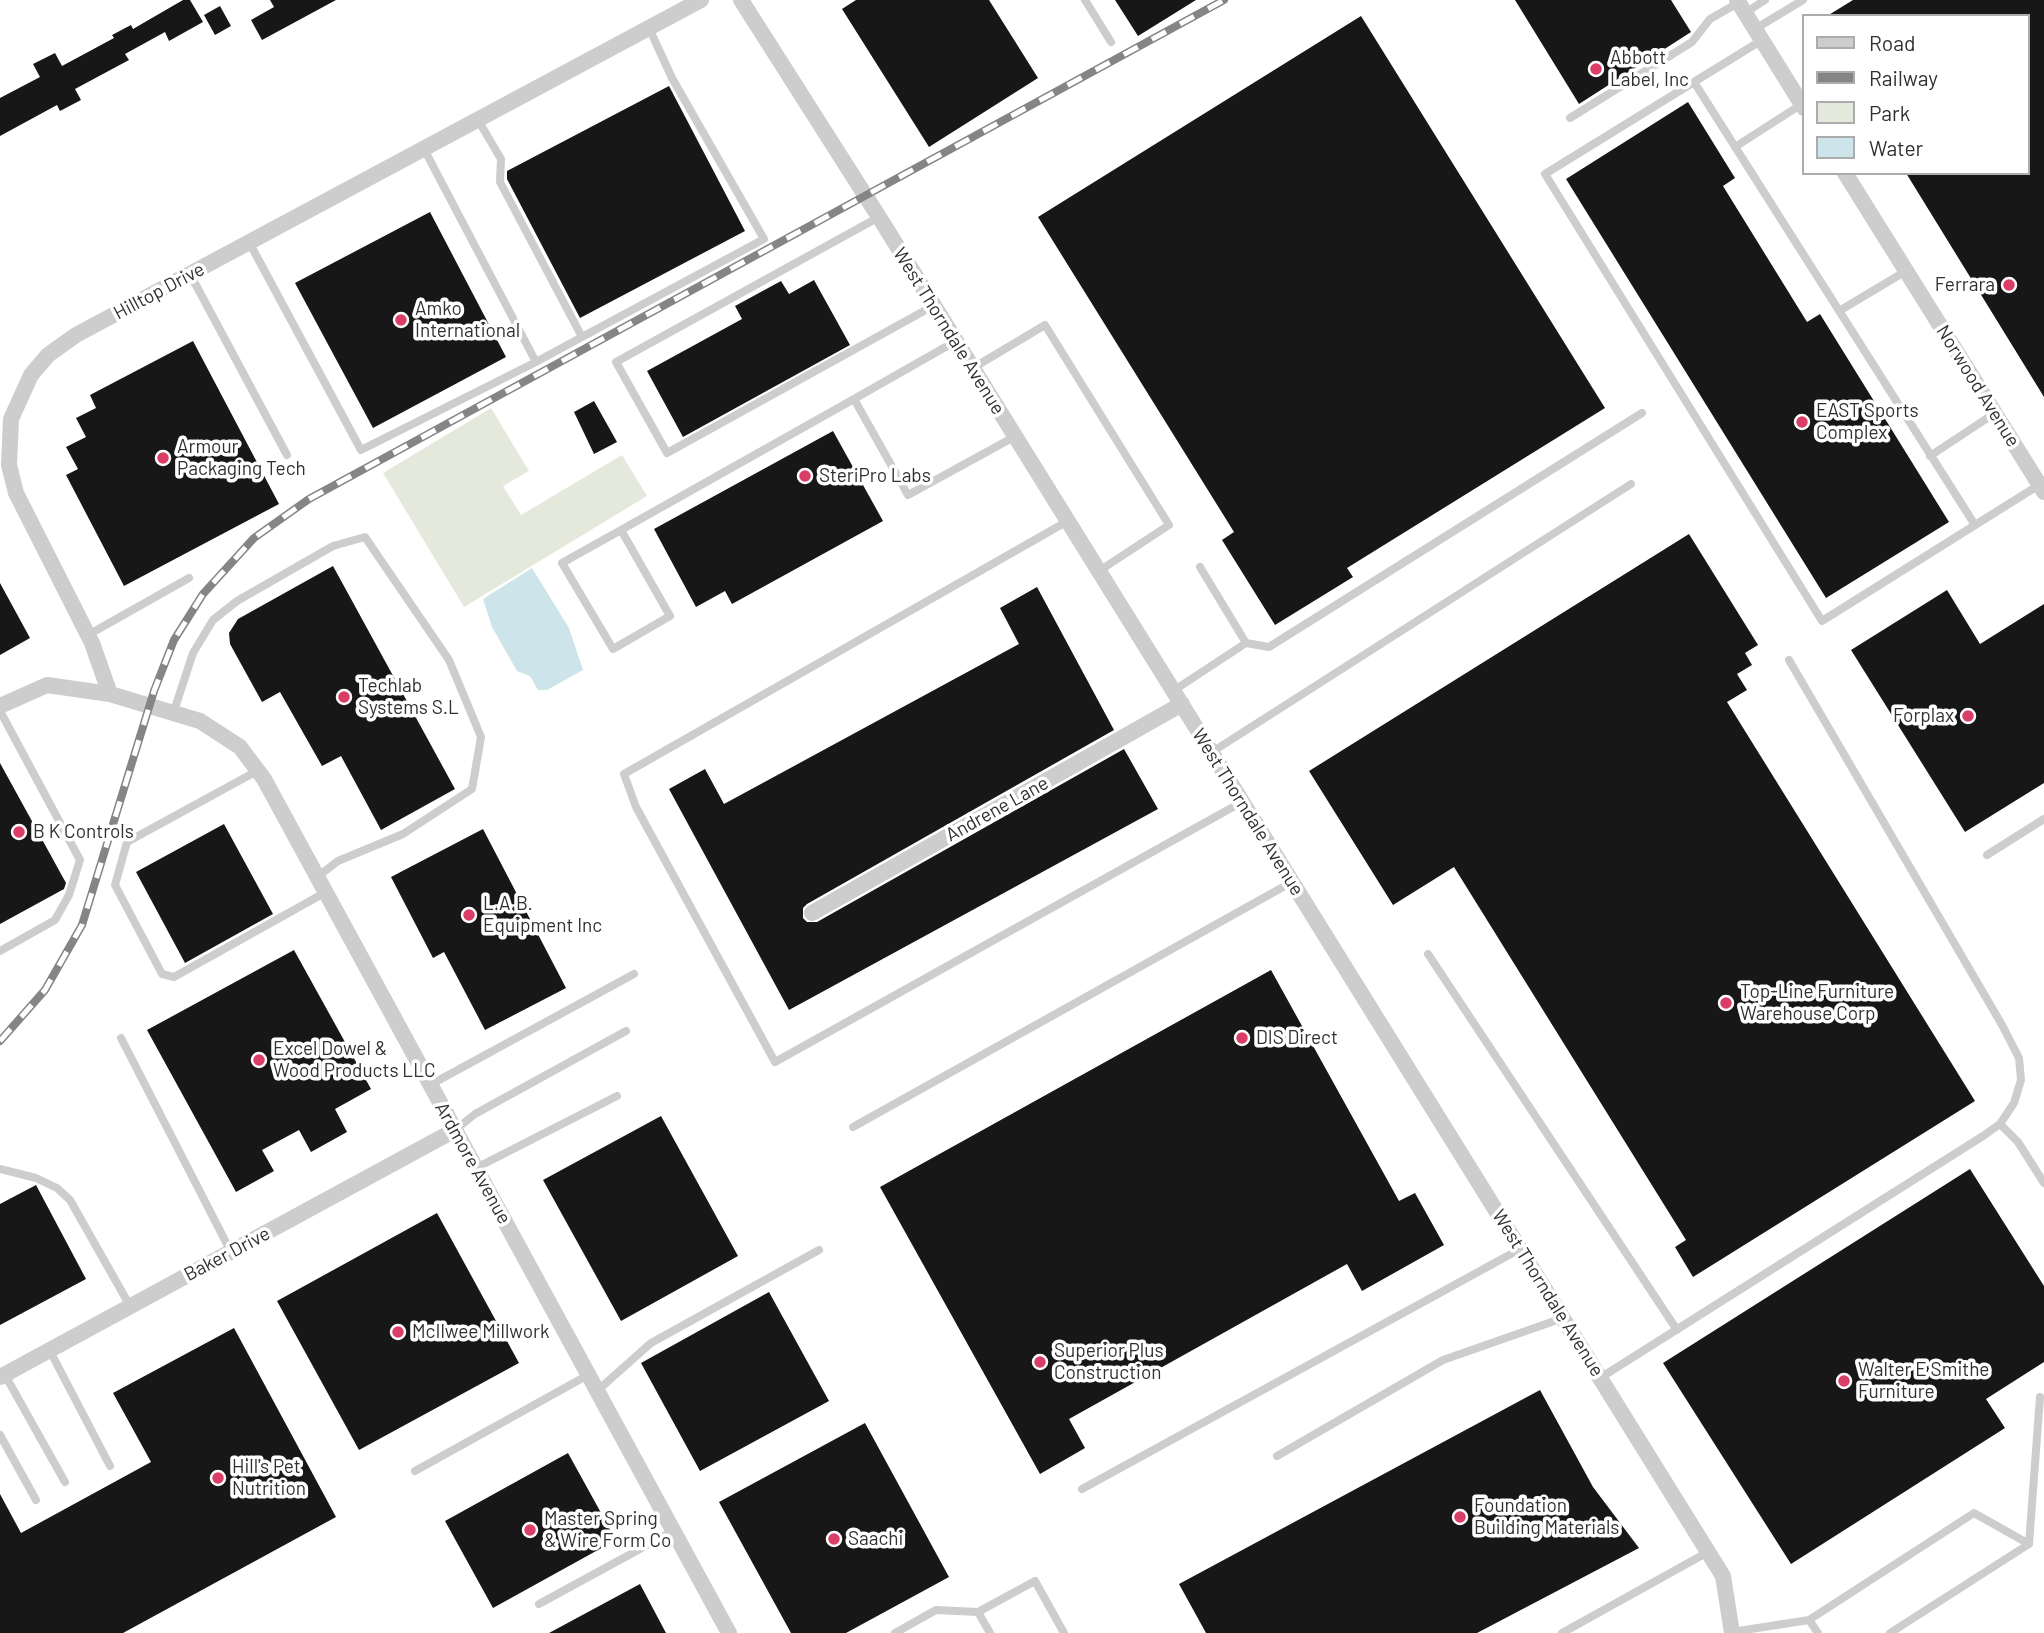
<!DOCTYPE html>
<html>
<head>
<meta charset="utf-8">
<style>
  body { margin:0 }
  #map { position:relative; width:2044px; height:1633px; overflow:hidden; background:#fff; font-family:Barlow,sans-serif }
  canvas { display:block }
  .legend { position:absolute; left:1802px; top:14px; width:228px; height:161px; box-sizing:border-box; background:#fff; border:2px solid #acacac; margin:0; padding:9px 12px; list-style:none; font-size:21px; color:#303030 }
  .legend li { display:flex; align-items:center; gap:14px; height:35px }
  .legend b { width:35px; border:2px solid #acacac }
</style>
</head>
<body>
<div id="map">
<canvas width="2044" height="1633"></canvas>
<ul class="legend">
<li><b style="height:9px;background:#cdcdcd"></b>Road</li>
<li><b style="height:9px;background:#858585"></b>Railway</li>
<li><b style="height:19px;background:#e5e9dc"></b>Park</li>
<li><b style="height:19px;background:#cce4ea"></b>Water</li>
</ul>
</div>
<script>
const c = document.querySelector('canvas').getContext('2d');
c.lineJoin = 'round';
function paint(path, color) { c.fillStyle = color; c.fill(path, 'evenodd'); }
const shape = rows => new Path2D(rows.map(r => 'M' + r).join(''));
function strokePath(path, color, width, dash) { c.strokeStyle = color; c.lineWidth = width; c.lineCap = dash ? 'butt' : 'round'; c.setLineDash(dash || []); c.stroke(path); }
function drawText(font, color, halo, rows, align = 'center') {
  c.font = font + ' Barlow,sans-serif'; c.lineWidth = 7; c.setLineDash([]); c.textBaseline = 'middle'; c.strokeStyle = halo; c.fillStyle = color; for (const [text, x, y, turn = 0] of rows) {
    c.save(); c.translate(x, y); c.rotate((+turn || 0) * Math.PI / 180); c.textAlign = isNaN(turn) ? turn : align; if (halo) c.strokeText(text, 0, 0); c.fillText(text, 0, 0); c.restore();
  }
}
paint(shape([
  [491,408,529,471,503,486,521,515,622,455,647,496,464,607,383,473]
]), '#e5e9dc');
paint(shape([
  [532,568,569,628,583,670,547,690,538,690,530,676,517,671,492,627,483,599]
]), '#cce4ea');
paint(shape([
  [183,0,190,0,203,22,169,41,165,32,125,54,129,60,75,89,81,100,60,111,57,105,0,136,0,98,40,77,33,64,55,53,62,66,114,38,112,35,131,25,133,29],
  [270,0,336,0,262,40,251,20,274,7],
  [856,0,989,0,1038,78,929,147,842,9],
  [1115,0,1196,0,1138,36],
  [1515,0,1671,0,1691,32,1579,104],
  [1853,0,2044,0,2044,397,1906,173,2028,173,2028,16,1827,16],
  [220,6,231,26,215,35,204,15],
  [1361,16,1605,408,1347,568,1353,577,1275,625,1222,540,1234,532,1038,217],
  [669,86,745,231,580,318,507,179,507,171],
  [1688,102,1735,178,1723,186,1807,322,1820,314,1949,522,1826,598,1566,179],
  [430,212,506,357,373,428,295,283],
  [814,280,850,345,683,437,647,371,742,319,735,306,781,281,789,294],
  [193,341,279,504,124,586,66,475,78,469,66,447,86,437,76,418,96,408,90,395],
  [594,401,617,442,594,454,574,412],
  [833,431,883,521,732,604,725,591,696,607,654,529],
  [1689,534,1758,645,1745,653,1752,665,1737,674,1747,690,1727,702,1975,1101,1693,1277,1675,1247,1686,1240,1454,867,1393,905,1309,771],
  [333,566,455,789,381,830,341,756,322,766,280,692,262,702,230,644,229,633,238,619],
  [0,583,30,638,0,655],
  [1037,587,1114,730,807,904,803,908,803,918,807,922,817,922,1124,749,1158,809,789,1010,669,789,705,769,724,804,1019,644,1000,608],
  [1947,590,1980,644,2044,604,2044,783,1965,832,1851,650],
  [0,763,66,883,64,889,0,924],
  [224,824,273,914,185,963,136,872],
  [483,829,566,988,485,1030,444,952,433,958,391,877],
  [294,950,371,1089,335,1109,347,1132,311,1152,299,1130,262,1150,274,1171,236,1192,147,1030],
  [1271,970,1399,1201,1415,1193,1444,1245,1362,1291,1347,1264,1069,1419,1085,1448,1040,1474,880,1187],
  [661,1116,738,1256,621,1321,543,1180],
  [1970,1169,2044,1286,2044,1362,1986,1399,2005,1428,1791,1564,1663,1363],
  [36,1185,86,1279,0,1325,0,1204],
  [437,1213,519,1363,359,1450,277,1301],
  [769,1292,829,1401,700,1471,641,1363],
  [234,1328,336,1517,123,1633,0,1633,0,1494,21,1533,151,1462,113,1393],
  [1540,1390,1593,1487,1639,1548,1477,1633,1206,1633,1179,1584],
  [865,1423,949,1577,846,1633,791,1633,719,1502],
  [568,1453,616,1540,493,1608,445,1521],
  [640,1584,666,1633,549,1633]
]), '#171717');
strokePath(shape([
  [1085,0,1111,42],
  [1745,13,1765,0],
  [1755,29,1803,0],
  [1762,40,1545,174,1822,621,2039,485],
  [1694,82,1975,525],
  [1570,118,1692,42,1710,19,1738,3],
  [478,120,501,159,500,182,582,337],
  [1735,147,1802,104],
  [424,149,536,362,582,337,764,239,672,78,649,28],
  [879,217,616,362,667,453,933,306],
  [249,242,361,450,536,362],
  [190,274,287,455],
  [1839,311,1906,271],
  [973,368,1045,325,1169,525,1099,571],
  [854,399,908,495,1014,437],
  [1930,456,1995,413],
  [1066,522,624,774,636,807,775,1062,1242,802],
  [621,530,670,616,613,649,562,563,621,530,854,399,956,341],
  [1200,567,1246,643],
  [88,635,189,578],
  [1173,691,1246,643,1269,647,1642,413],
  [0,711,80,860,69,895,55,920,0,951],
  [174,711,193,653,213,620,237,601,333,546,365,537,449,660,481,737,472,789,403,834,338,861,317,877],
  [1212,752,1631,484],
  [257,771,127,842,115,885,162,974,174,977,326,892],
  [1987,855,2044,819],
  [1428,954,1677,1330],
  [121,1038,231,1252],
  [430,1085,634,974],
  [2000,1124,2018,1142,2044,1183],
  [853,1127,1292,882],
  [455,1130,475,1114,626,1031],
  [476,1168,617,1096],
  [0,1169,36,1178,57,1188,70,1200,130,1306],
  [50,1351,110,1466],
  [5,1375,65,1482],
  [1600,1378,1983,1136,2000,1124,2014,1103,2021,1080,2019,1058,2002,1025,1789,660],
  [597,1391,651,1343,819,1250],
  [0,1435,36,1500],
  [1277,1456,1443,1360,1563,1318],
  [415,1471,588,1375],
  [1082,1489,1520,1249],
  [539,1604,673,1531],
  [978,1612,990,1633],
  [1809,1620,1974,1513,2029,1544],
  [1732,1632,1809,1620,1818,1633],
  [895,1633,936,1610,978,1612,1035,1581,1064,1633],
  [1562,1633,1708,1552],
  [1890,1633,2029,1544,2040,1397]
]), '#cdcdcd', 8);
strokePath(shape([
  [741,0,879,217,1723,1576,1732,1633],
  [1737,0,1804,108],
  [1845,173,2044,492],
  [110,694,92,643,16,493,9,465,11,419,31,375,48,355,76,335,701,0],
  [0,706,47,685,110,694,200,721,240,747,264,779,729,1633],
  [812,913,1182,704],
  [0,1377,455,1130]
]), '#cdcdcd', 16);
const rail = shape([
  [0,1041,45,990,82,925,154,691,174,640,203,594,254,538,309,499,1224,0]
]);
strokePath(rail, '#858585', 8);
strokePath(rail, '#fff', 5, [16]);
for (const [x, y, r, color] of [
  [1596,69,7,"#da3e66"],
  [2009,285,7,"#da3e66"],
  [401,320,7,"#da3e66"],
  [1802,422,7,"#da3e66"],
  [163,458,7,"#da3e66"],
  [805,476,7,"#da3e66"],
  [344,697,7,"#da3e66"],
  [1968,716,7,"#da3e66"],
  [19,832,7,"#da3e66"],
  [469,915,7,"#da3e66"],
  [1726,1003,7,"#da3e66"],
  [1242,1038,7,"#da3e66"],
  [259,1060,7,"#da3e66"],
  [398,1332,7,"#da3e66"],
  [1040,1362,7,"#da3e66"],
  [1844,1381,7,"#da3e66"],
  [218,1478,7,"#da3e66"],
  [1460,1517,7,"#da3e66"],
  [530,1530,7,"#da3e66"],
  [834,1539,7,"#da3e66"]
]) { const dot = new Path2D(); dot.arc(x, y, r, 0, 2 * Math.PI); c.fillStyle = color; c.fill(dot); strokePath(dot, '#fff', 2.5); }
drawText('19px', '#303030', '#fff', [
  ["Abbott",1610,58],
  ["Label, Inc",1610,80],
  ["Ferrara",1995,285,"right"],
  ["Amko",415,309],
  ["International",415,331],
  ["EAST Sports",1816,411],
  ["Complex",1816,433],
  ["Armour",177,447],
  ["Packaging Tech",177,469],
  ["SteriPro Labs",819,476],
  ["Techlab",358,686],
  ["Systems S.L",358,708],
  ["Forplax",1954,716,"right"],
  ["B K Controls",33,832],
  ["L.A.B.",483,904],
  ["Equipment Inc",483,926],
  ["Top-Line Furniture",1740,992],
  ["Warehouse Corp",1740,1014],
  ["DIS Direct",1256,1038],
  ["Excel Dowel &",273,1049],
  ["Wood Products LLC",273,1071],
  ["McIlwee Millwork",412,1332],
  ["Superior Plus",1054,1351],
  ["Construction",1054,1373],
  ["Walter E Smithe",1858,1370],
  ["Furniture",1858,1392],
  ["Hill's Pet",232,1467],
  ["Nutrition",232,1489],
  ["Foundation",1474,1506],
  ["Building Materials",1474,1528],
  ["Master Spring",544,1519],
  ["& Wire Form Co",544,1541],
  ["Saachi",848,1539]
], 'left');
drawText('19px', '#303030', '#fff', [
  ["Hilltop Drive",159,291,-28],
  ["West Thorndale Avenue",949,331,58],
  ["Norwood Avenue",1978,386,58],
  ["Andrene Lane",997,809,-29],
  ["West Thorndale Avenue",1248,812,58],
  ["Ardmore Avenue",473,1163,61],
  ["Baker Drive",227,1254,-28],
  ["West Thorndale Avenue",1548,1293,58]
]);
</script>
</body>
</html>
